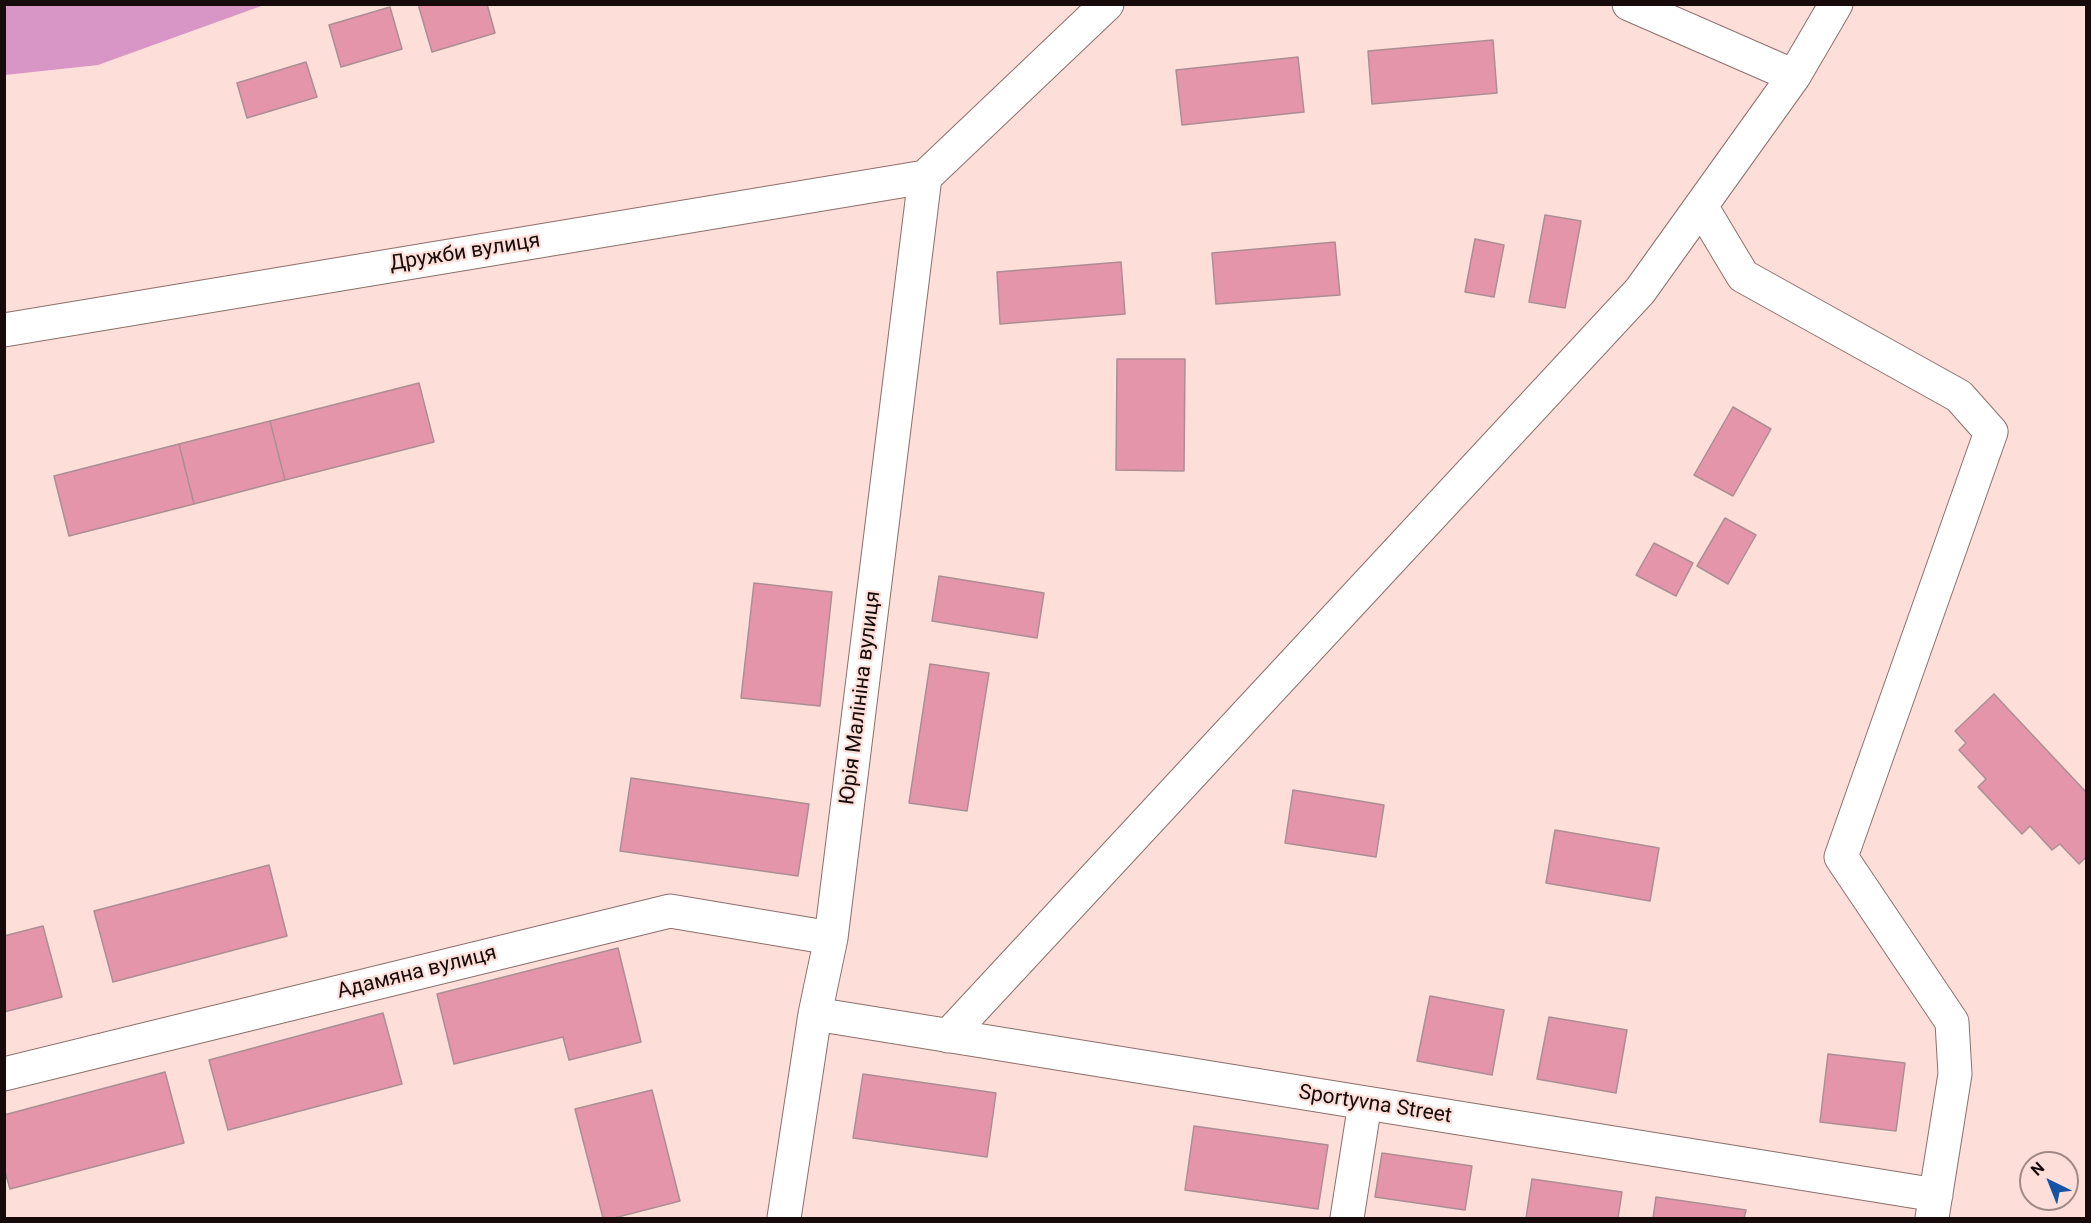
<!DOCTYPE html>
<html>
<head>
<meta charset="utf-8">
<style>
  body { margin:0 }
  #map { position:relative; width:2091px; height:1223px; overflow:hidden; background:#feded9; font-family:Roboto,sans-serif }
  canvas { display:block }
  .frame { position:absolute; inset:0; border:6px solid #160b0a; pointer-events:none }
  .north { position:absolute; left:2019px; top:1151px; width:60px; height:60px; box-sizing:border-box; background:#feded9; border:2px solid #a18a86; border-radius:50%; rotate:317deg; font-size:16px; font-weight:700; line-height:24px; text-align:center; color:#160b0a }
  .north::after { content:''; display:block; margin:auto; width:21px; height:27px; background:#1753a4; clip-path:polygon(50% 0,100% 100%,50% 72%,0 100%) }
</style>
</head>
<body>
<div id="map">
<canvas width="2091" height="1223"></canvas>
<div class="frame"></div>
<div class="north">N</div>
</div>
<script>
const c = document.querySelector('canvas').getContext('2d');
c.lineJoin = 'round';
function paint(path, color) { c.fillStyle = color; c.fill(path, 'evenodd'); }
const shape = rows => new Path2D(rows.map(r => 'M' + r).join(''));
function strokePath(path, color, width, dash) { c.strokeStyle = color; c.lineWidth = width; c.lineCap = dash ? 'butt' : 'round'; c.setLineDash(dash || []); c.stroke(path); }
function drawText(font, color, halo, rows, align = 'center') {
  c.font = font + ' Roboto,sans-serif'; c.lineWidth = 4.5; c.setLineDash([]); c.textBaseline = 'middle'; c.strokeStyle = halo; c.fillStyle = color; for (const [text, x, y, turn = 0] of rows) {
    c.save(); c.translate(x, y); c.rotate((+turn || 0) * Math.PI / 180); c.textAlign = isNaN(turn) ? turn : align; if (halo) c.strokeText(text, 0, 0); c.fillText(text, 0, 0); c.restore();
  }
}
paint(shape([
  [4,5,5,4,264,5,98,65,5,75]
]), '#d796c6');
const building = shape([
  [418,4,487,4,495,33,432,52,418,4],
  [390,7,402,49,341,67,329,25,390,7],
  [1493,40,1497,93,1372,104,1368,51,1493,40],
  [1298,57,1304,112,1182,125,1176,70,1298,57],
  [306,62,317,97,247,118,237,83,306,62],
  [1545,215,1581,221,1565,308,1529,302,1545,215],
  [1475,239,1504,245,1494,297,1465,292,1475,239],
  [1335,242,1340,295,1216,304,1212,253,1335,242],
  [1121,262,1125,314,1000,324,997,272,1121,262],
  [1117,359,1185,359,1184,471,1116,470,1117,359],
  [419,383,434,442,285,480,270,421,419,383],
  [1733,407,1771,429,1733,496,1694,475,1733,407],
  [270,421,285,480,194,504,179,444,270,421],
  [179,444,194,504,69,536,54,476,179,444],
  [1725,518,1756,535,1728,584,1697,566,1725,518],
  [1654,543,1693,563,1676,596,1636,575,1654,543],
  [939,576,1044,593,1037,638,932,621,939,576],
  [754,583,832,592,820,706,741,698,754,583],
  [930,664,989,673,967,811,909,803,930,664],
  [1994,694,2086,792,2086,857,2079,864,2060,844,2052,850,2030,826,2022,834,1978,787,1986,779,1959,750,1966,743,1955,731,1994,694],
  [631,778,809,804,798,876,620,851,631,778],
  [1293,790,1384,805,1376,857,1285,843,1293,790],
  [1555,830,1659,848,1650,901,1546,883,1555,830],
  [269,865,287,936,113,982,94,911,269,865],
  [43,926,62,997,4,1012,4,936,43,926],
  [618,948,641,1042,569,1060,563,1037,454,1064,437,994,618,948],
  [1430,996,1504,1010,1492,1075,1417,1061,1430,996],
  [383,1013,402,1084,228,1130,209,1060,383,1013],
  [1549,1017,1627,1030,1616,1093,1537,1079,1549,1017],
  [1828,1054,1905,1063,1896,1131,1820,1122,1828,1054],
  [165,1072,184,1143,10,1189,4,1168,4,1115,165,1072],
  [863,1074,996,1093,987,1157,853,1138,863,1074],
  [652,1090,680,1201,614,1218,603,1218,575,1109,652,1090],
  [1194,1126,1328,1145,1318,1209,1185,1190,1194,1126],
  [1382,1153,1472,1166,1465,1210,1375,1197,1382,1153],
  [1532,1179,1622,1192,1618,1218,1526,1218,1532,1179],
  [1656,1197,1746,1210,1744,1218,1653,1218,1656,1197]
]);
paint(building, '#e595a9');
strokePath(building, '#ab8e94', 1.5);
const minor = shape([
  [1629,4,1794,76,1836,4],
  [925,177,1107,4],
  [1701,206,1743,276,1959,396,1991,432,1841,857,1952,1022,1955,1074,1932,1218],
  [4,330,925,177],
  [815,1014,1936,1195],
  [948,1036,1640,291,1794,76],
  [4,1074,670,911,831,938],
  [784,1218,815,1014,831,938,925,177],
  [1347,1218,1365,1103]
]);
strokePath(minor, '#8c706c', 35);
strokePath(minor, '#fff', 33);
drawText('21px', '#160b0a', '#feded9', [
  ["Дружби вулиця",465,253,-9],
  ["Юрія Малініна вулиця",861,698,-83],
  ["Адамяна вулиця",417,973,-14],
  ["Sportyvna Street",1375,1105,9]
]);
</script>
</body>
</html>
